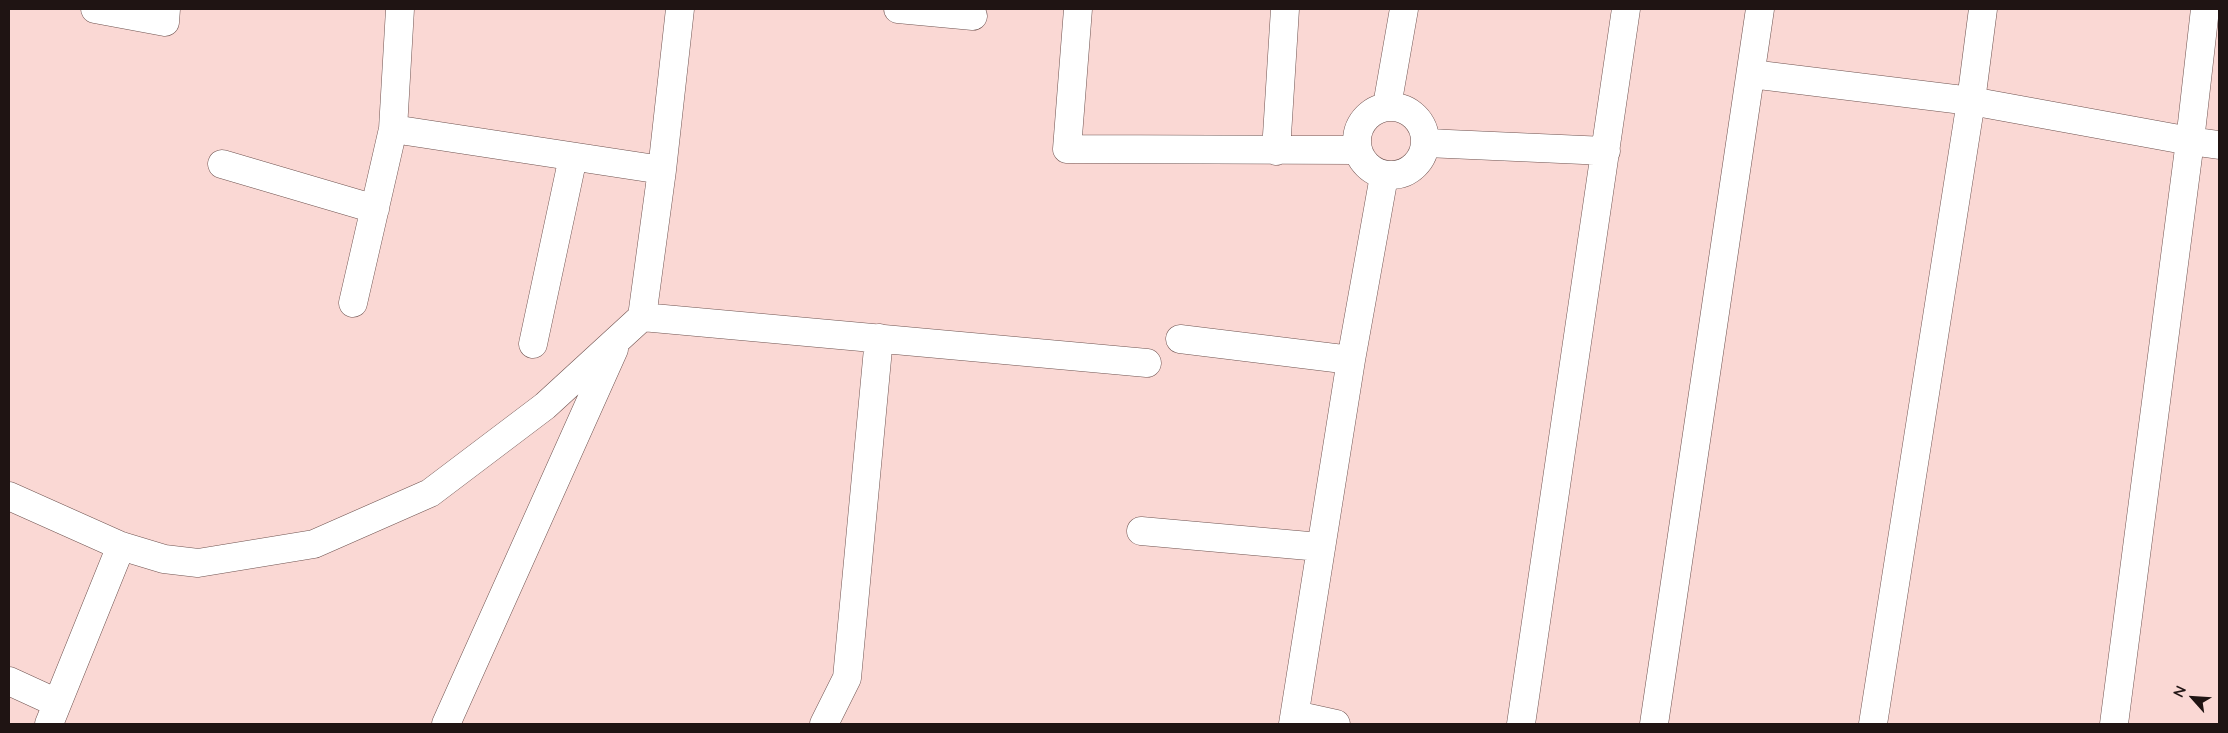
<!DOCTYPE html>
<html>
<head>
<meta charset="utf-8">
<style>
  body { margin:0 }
  #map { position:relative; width:2228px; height:733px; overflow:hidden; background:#fad8d4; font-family:Lato,sans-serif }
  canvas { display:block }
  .frame { position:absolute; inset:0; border:10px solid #1f1413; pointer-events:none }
  .north { position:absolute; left:2168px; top:673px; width:50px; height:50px; -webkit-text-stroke:4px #fad8d4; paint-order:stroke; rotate:296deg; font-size:14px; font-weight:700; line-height:20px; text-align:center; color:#1f1413 }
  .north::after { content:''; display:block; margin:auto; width:18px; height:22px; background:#1f1413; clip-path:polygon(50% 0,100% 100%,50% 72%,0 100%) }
</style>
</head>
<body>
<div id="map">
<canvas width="2228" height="733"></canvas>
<div class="frame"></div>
<div class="north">N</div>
</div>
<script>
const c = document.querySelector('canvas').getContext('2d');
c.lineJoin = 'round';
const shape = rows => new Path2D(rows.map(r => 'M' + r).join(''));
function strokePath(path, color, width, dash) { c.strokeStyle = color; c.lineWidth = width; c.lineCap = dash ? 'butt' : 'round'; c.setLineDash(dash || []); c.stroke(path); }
const street = shape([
  [95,9,165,22,166,9],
  [898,9,973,16],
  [1078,9,1067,149,1357,150],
  [1751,74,1971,101,2190,141,2219,145],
  [1387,106,1404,9],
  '1357 141a34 34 0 1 1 68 0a34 34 0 1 1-68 0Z',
  [393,129,662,170],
  [1426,143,1606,151],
  [1276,151,1285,9],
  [222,164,375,209],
  [353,303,393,129,400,9],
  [642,317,1147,363],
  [1180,339,1351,360],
  [533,344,573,157],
  [9,496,121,546,164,559,198,563,314,544,430,493,545,406,642,317,662,170,680,9],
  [1141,531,1320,547],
  [9,681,57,703],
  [1295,715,1336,724],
  [49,724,121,546],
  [446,724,614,349],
  [824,724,847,678,879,338],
  [1293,724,1351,360,1384,176],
  [1521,724,1626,9],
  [1654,724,1760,9],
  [1873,724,1971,101,1983,9],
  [2114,724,2190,141,2205,9]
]);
strokePath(street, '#6f5350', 29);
strokePath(street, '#fff', 28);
</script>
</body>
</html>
